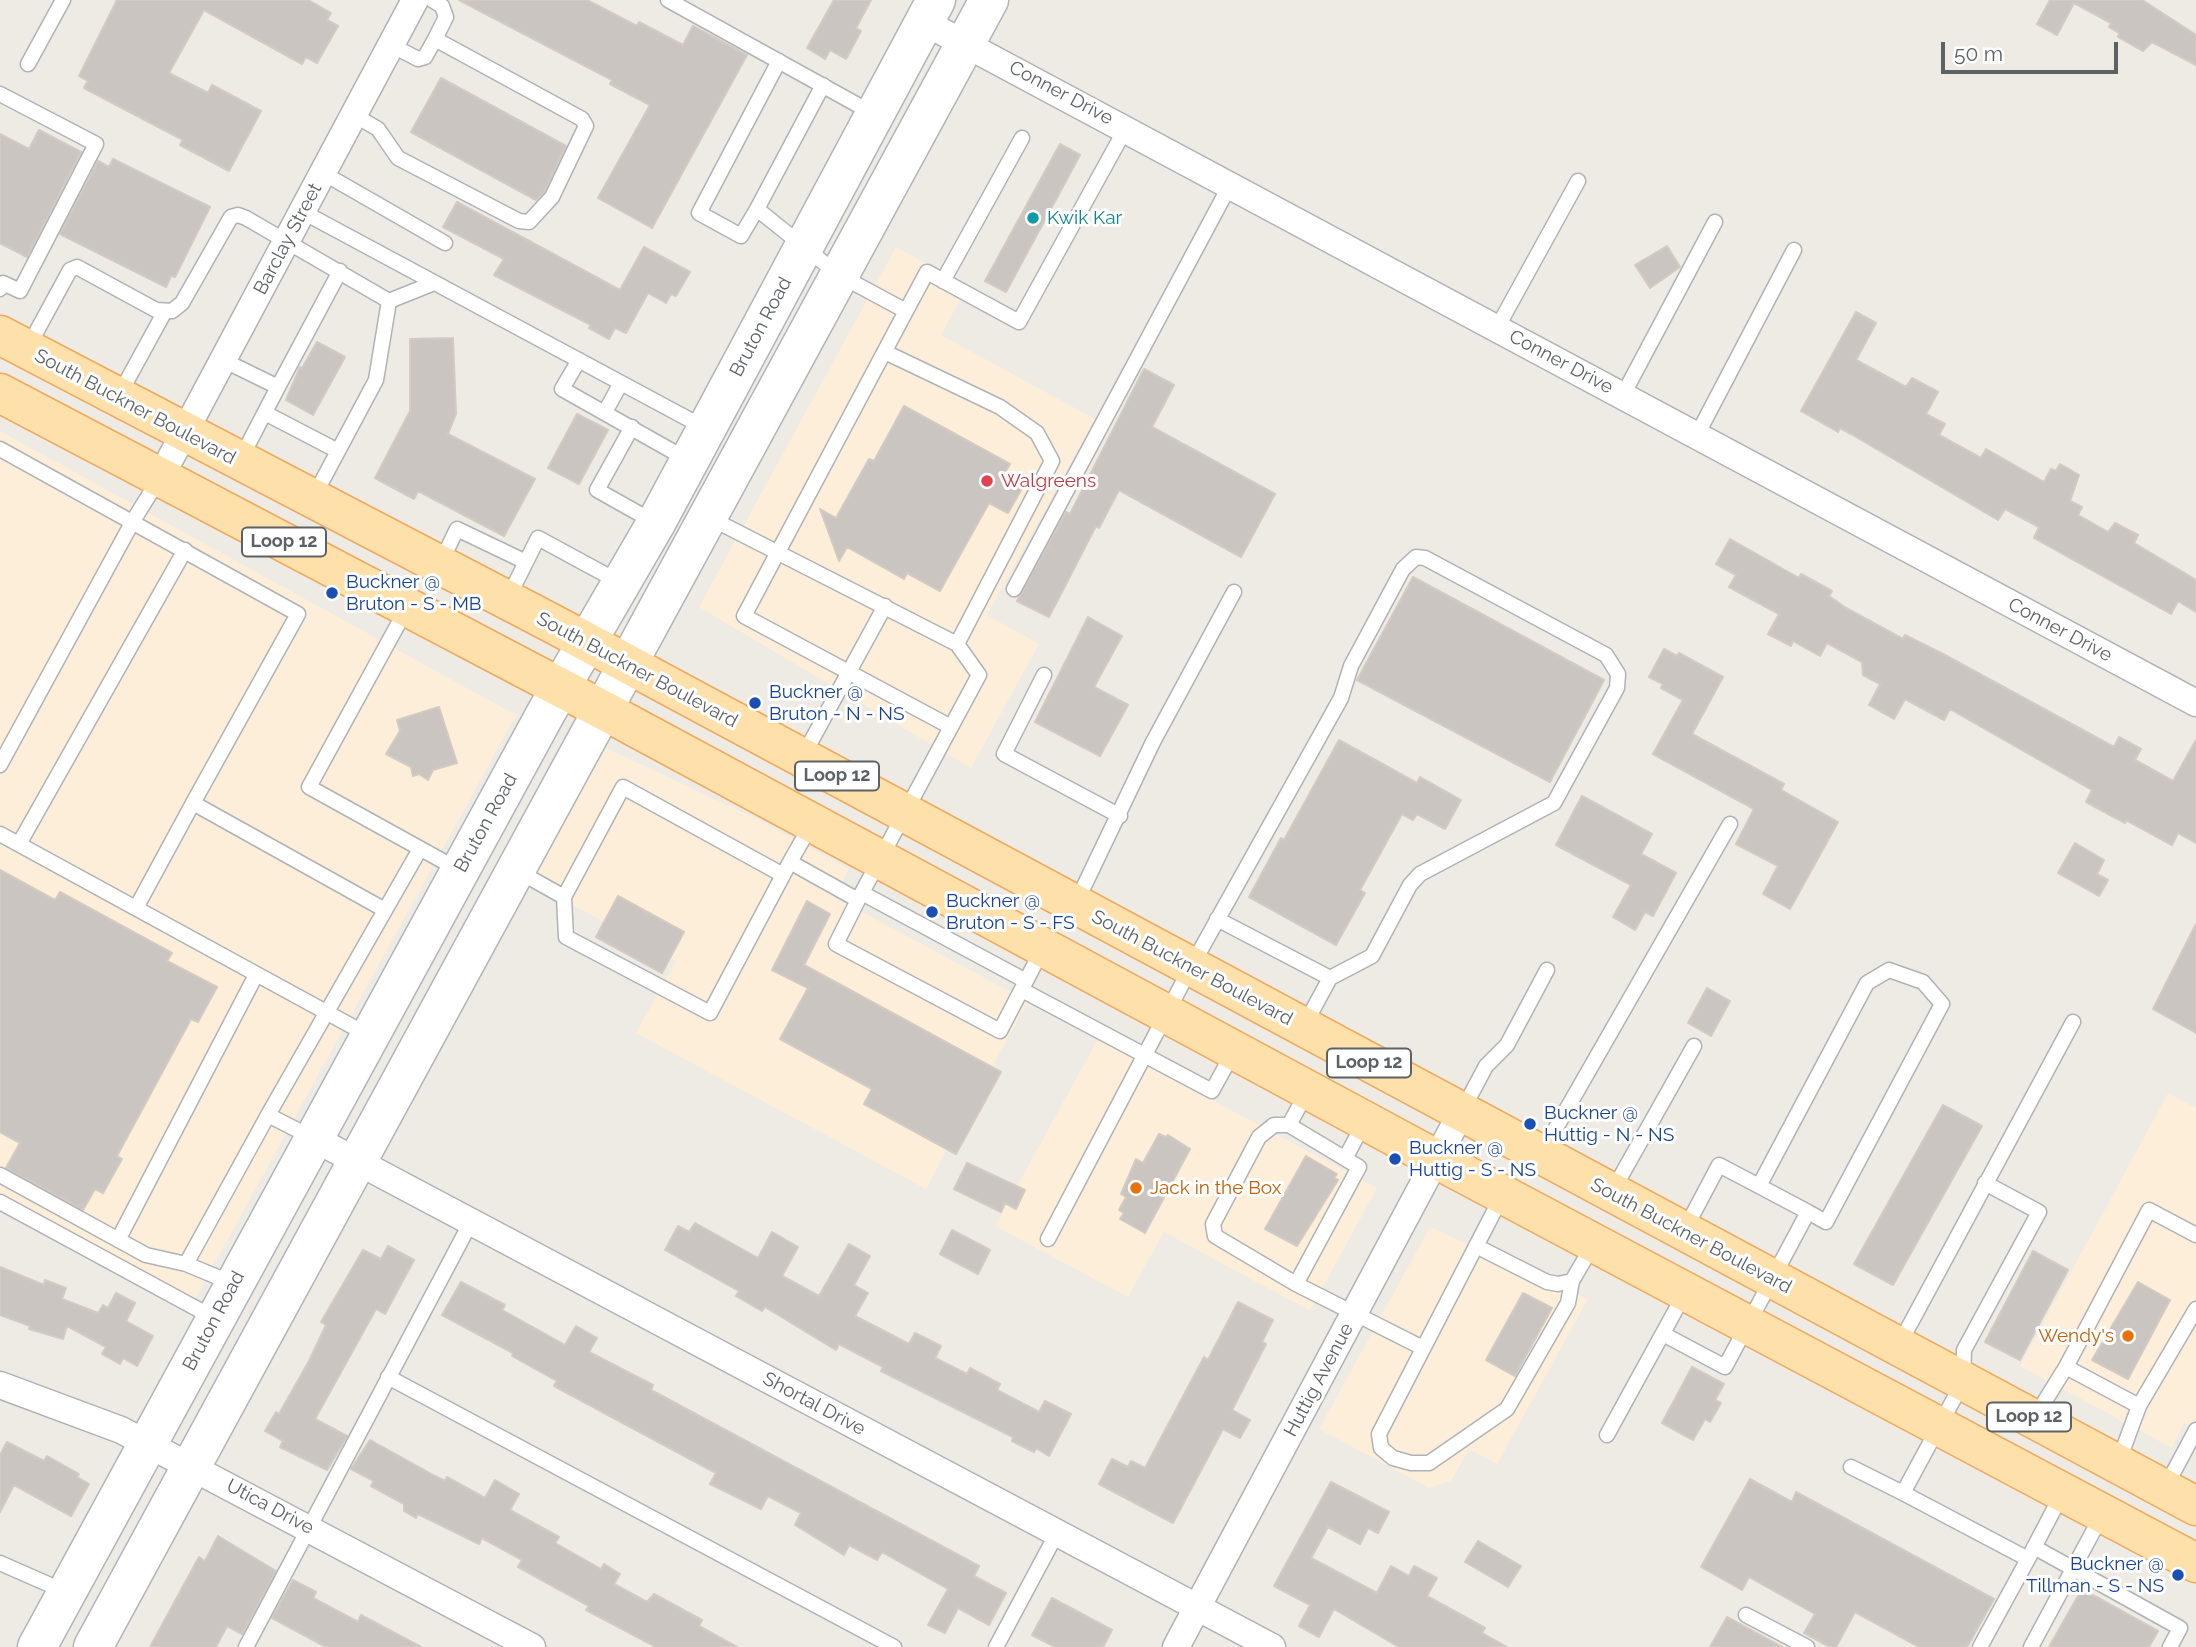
<!DOCTYPE html>
<html>
<head>
<meta charset="utf-8">
<style>
  body { margin:0 }
  #map { position:relative; width:2196px; height:1647px; overflow:hidden; background:#eeeae4; font-family:Raleway,sans-serif }
  canvas { display:block }
  .scale { position:absolute; left:1941px; top:42px; width:177px; height:32px; box-sizing:border-box; border:4px solid #5c6164; border-top:0; padding-left:9px; font-size:21px; line-height:24px; white-space:nowrap; color:#5c6164; -webkit-text-stroke:5px #fff; paint-order:stroke }
</style>
</head>
<body>
<div id="map">
<canvas width="2196" height="1647"></canvas>
<div class="scale">50 m</div>
</div>
<script>
const c = document.querySelector('canvas').getContext('2d');
c.lineJoin = 'round';
function paint(path, color) { c.fillStyle = color; c.fill(path, 'evenodd'); }
const shape = rows => new Path2D(rows.map(r => 'M' + r).join(''));
function strokePath(path, color, width, dash) { c.strokeStyle = color; c.lineWidth = width; c.lineCap = dash ? 'butt' : 'round'; c.setLineDash(dash || []); c.stroke(path); }
function drawText(font, color, halo, rows, align = 'center') {
  c.font = font + ' Raleway,sans-serif'; c.lineWidth = 6; c.setLineDash([]); c.textBaseline = 'middle'; c.strokeStyle = halo; c.fillStyle = color; for (const [text, x, y, turn = 0] of rows) {
    c.save(); c.translate(x, y); c.rotate((+turn || 0) * Math.PI / 180); c.textAlign = isNaN(turn) ? turn : align; if (halo) c.strokeText(text, 0, 0); c.fillText(text, 0, 0); c.restore();
  }
}
paint(shape([
  [896,247,968,286,941,335,1095,419,987,615,1039,644,971,768,699,607],
  [0,431,516,715,190,1308,0,1204],
  [604,747,755,818,849,869,834,897,1028,1001,926,1189,636,1033,676,961,530,882],
  [1098,1039,1377,1188,1310,1311,1164,1232,1128,1297,995,1226],
  [2168,1093,2196,1108,2196,1429,2184,1423,2172,1448,2020,1366],
  [1430,1227,1588,1299,1497,1464,1469,1449,1451,1481,1429,1488,1319,1429]
]), '#fdeeda');
const building = shape([
  [117,0,308,0,331,13,327,20,338,26,317,63,306,57,302,64,204,10,169,73,208,93,212,85,261,111,229,171,180,145,183,140,84,88,88,81,79,76,117,0],
  [459,0,587,0,637,26,639,22,683,45,693,26,747,55,652,228,598,198,650,105,610,84,612,80,459,0],
  [834,0,871,0,856,28,861,31,846,59,830,50,825,59,807,48,834,0],
  [2050,0,2142,0,2196,35,2196,65,2152,42,2143,51,2118,37,2119,33,2109,27,2111,23,2074,3,2057,35,2037,24,2050,0],
  [441,78,566,146,544,192,536,200,411,132,441,78],
  [39,130,81,152,27,257,0,243,0,134,29,149,39,130],
  [1060,144,1080,155,1006,292,985,281,1060,144],
  [113,159,210,207,175,277,171,276,166,287,60,234,98,161,109,167,113,159],
  [457,202,620,290,644,247,690,272,676,296,671,294,666,303,648,293,626,333,615,328,609,339,589,328,591,325,494,275,504,259,443,227,457,202],
  [1667,246,1680,267,1650,288,1635,265,1667,246],
  [1856,312,1876,323,1856,360,1906,387,1912,378,1938,392,1926,414,1945,424,1939,435,1981,458,1986,449,2044,482,2051,469,2056,471,2060,464,2079,475,2070,501,2082,507,2078,515,2108,532,2115,523,2138,535,2134,543,2196,580,2196,612,2178,601,2171,614,2034,538,2039,527,2005,509,1998,520,1851,434,1840,428,1838,432,1801,411,1856,312],
  [453,338,456,414,448,434,535,479,504,536,418,491,414,499,375,478,410,411,410,339,453,338],
  [317,342,345,357,313,415,286,400,300,367,302,368,317,342],
  [1144,369,1174,385,1152,427,1275,494,1241,557,1119,490,1099,528,1096,526,1049,617,1017,601,1066,512,1070,514,1144,369],
  [904,406,1010,464,1004,474,1024,485,1008,513,989,503,940,591,907,573,904,579,847,547,839,561,820,509,836,518,869,459,874,461,904,406],
  [577,414,608,430,579,484,548,468,577,414],
  [1730,539,1799,578,1801,574,1832,591,1829,596,1846,608,1903,639,1905,635,1943,654,2114,747,2119,737,2141,749,2135,760,2173,781,2196,740,2196,843,2178,833,2172,845,2126,820,2125,823,2086,802,2092,790,1950,709,1944,720,1905,699,1894,719,1869,705,1880,684,1863,675,1862,662,1827,643,1820,656,1793,641,1791,646,1768,634,1779,614,1729,587,1736,575,1716,564,1730,539],
  [1413,577,1604,680,1550,782,1357,680,1413,577],
  [1088,617,1122,636,1094,687,1128,705,1100,756,1035,722,1088,617],
  [1664,649,1677,656,1679,653,1723,677,1692,734,1784,784,1781,790,1838,822,1790,909,1763,894,1778,866,1736,844,1754,809,1653,754,1683,700,1661,688,1663,684,1649,677,1664,649],
  [439,707,457,763,433,770,428,780,419,774,413,776,411,767,386,754,400,731,397,720,439,707],
  [1339,740,1417,783,1420,777,1461,800,1445,829,1417,814,1413,820,1402,814,1360,890,1365,893,1336,945,1249,897,1281,838,1284,840,1339,740],
  [1582,796,1652,834,1641,854,1676,873,1653,916,1645,912,1635,930,1613,917,1631,885,1556,845,1582,796],
  [2075,843,2104,860,2097,874,2108,880,2099,896,2058,873,2075,843],
  [0,870,55,900,60,892,172,953,167,961,217,987,198,1022,191,1019,117,1156,122,1159,103,1193,95,1189,83,1210,6,1168,20,1143,0,1132,0,870],
  [618,896,684,932,662,973,596,937,618,896],
  [807,901,830,914,804,965,1001,1072,956,1154,864,1104,872,1089,780,1039,808,988,772,970,807,901],
  [2196,924,2196,1033,2153,1009,2196,924],
  [1707,988,1730,1001,1711,1036,1688,1023,1707,988],
  [1943,1105,1982,1126,1893,1285,1854,1264,1943,1105],
  [1159,1134,1166,1137,1168,1135,1190,1149,1145,1233,1120,1219,1124,1213,1119,1210,1126,1197,1121,1194,1136,1159,1143,1163,1159,1134],
  [1306,1156,1337,1174,1334,1178,1338,1180,1297,1246,1265,1229,1306,1156],
  [967,1163,1025,1190,1016,1209,1005,1203,1001,1212,954,1189,967,1163],
  [695,1223,758,1258,772,1232,798,1247,782,1276,819,1296,849,1244,870,1256,854,1285,868,1293,855,1316,909,1344,915,1333,941,1346,935,1358,967,1374,970,1368,1000,1384,997,1390,1039,1412,1045,1401,1071,1414,1049,1456,1036,1448,1034,1452,1012,1441,1013,1437,881,1371,883,1367,839,1344,836,1350,765,1307,762,1311,736,1296,739,1291,665,1250,678,1226,689,1232,695,1223],
  [952,1230,990,1250,978,1274,940,1254,952,1230],
  [388,1246,414,1260,385,1314,376,1309,315,1419,347,1436,327,1470,280,1447,283,1441,265,1431,276,1412,279,1414,309,1361,326,1325,321,1322,363,1250,381,1259,388,1246],
  [2033,1251,2068,1270,2020,1360,1985,1342,2033,1251],
  [0,1267,44,1285,45,1280,66,1288,62,1299,98,1313,103,1305,108,1308,116,1293,135,1303,126,1321,153,1336,137,1366,123,1358,120,1364,102,1354,106,1347,67,1326,63,1339,29,1329,30,1326,0,1315,0,1267],
  [461,1282,505,1305,502,1310,565,1345,576,1326,597,1338,589,1352,653,1385,651,1390,979,1566,974,1576,1006,1593,989,1625,958,1608,945,1633,928,1625,948,1589,882,1552,877,1560,849,1545,844,1555,795,1525,801,1513,768,1496,761,1509,710,1484,716,1473,554,1386,557,1381,512,1356,513,1353,442,1315,461,1282],
  [2138,1282,2170,1300,2128,1379,2092,1360,2138,1282],
  [1523,1293,1552,1308,1515,1376,1486,1360,1523,1293],
  [1238,1302,1273,1320,1262,1342,1266,1344,1232,1410,1250,1420,1240,1438,1223,1429,1173,1523,1099,1484,1112,1459,1128,1467,1131,1461,1145,1468,1204,1357,1208,1360,1238,1302],
  [1692,1367,1724,1384,1715,1400,1721,1403,1710,1422,1705,1419,1693,1440,1662,1423,1692,1367],
  [370,1440,435,1476,445,1481,447,1477,485,1498,495,1480,519,1494,510,1510,559,1537,555,1543,601,1569,604,1564,620,1574,614,1584,647,1602,654,1594,702,1620,699,1626,737,1647,656,1647,586,1610,589,1606,518,1567,522,1560,482,1538,479,1544,418,1514,416,1518,404,1511,404,1504,371,1486,374,1481,351,1469,370,1440],
  [7,1442,44,1461,47,1456,79,1474,77,1477,89,1484,71,1516,14,1485,0,1512,0,1455,7,1442],
  [1750,1479,1792,1502,1796,1492,1994,1599,1967,1647,1919,1647,1855,1612,1836,1647,1830,1647,1804,1633,1815,1614,1749,1577,1742,1590,1701,1567,1750,1479],
  [1331,1482,1389,1512,1378,1533,1368,1528,1360,1544,1328,1527,1311,1558,1377,1593,1391,1566,1409,1576,1414,1566,1437,1578,1427,1596,1485,1628,1482,1633,1507,1647,1399,1647,1334,1609,1319,1637,1299,1626,1310,1605,1274,1586,1331,1482],
  [218,1536,276,1571,242,1634,227,1626,216,1647,150,1647,199,1557,205,1561,218,1536],
  [1478,1541,1521,1566,1508,1587,1465,1562,1478,1541],
  [293,1580,316,1592,313,1598,358,1622,361,1615,421,1647,326,1647,272,1618,293,1580],
  [2082,1589,2158,1631,2149,1647,2049,1647,2082,1589],
  [1052,1598,1112,1630,1103,1647,1055,1647,1032,1635,1052,1598],
  [1727,1617,1782,1647,1710,1647,1727,1617]
]);
paint(building, '#cac5c1');
strokePath(building, '#d3cac2', 2);
const lane = shape([
  [668,0,874,114],
  [391,45,418,59,425,57,435,39],
  [28,64,63,0],
  [823,85,757,209,839,275,906,311,927,272,1019,322,1126,128],
  [0,94,96,144,20,291,3,283,0,289],
  [354,115,378,129,398,158,519,221,529,222,552,197,586,126,582,119,435,39,446,17,442,6,432,0],
  [323,173,445,243],
  [757,209,741,236,699,213,779,61],
  [303,212,705,428],
  [943,281,1022,138],
  [389,301,434,283],
  [1497,328,1578,181],
  [27,349,70,270,77,267,156,310,172,311,182,303,231,217,238,215,246,218,389,301,376,380,313,498],
  [223,360,278,387,241,458],
  [579,360,562,389,688,460],
  [278,387,340,271],
  [1623,395,1715,222],
  [118,397,164,313],
  [605,412,621,383],
  [265,413,338,451],
  [632,427,597,490,654,522],
  [1697,435,1794,250],
  [0,449,298,614,193,803,385,910],
  [708,517,957,644,1052,461,1037,433,1000,407,885,352],
  [526,562,538,538,621,583],
  [440,564,457,529,526,562,508,598],
  [1014,589,1230,185],
  [407,608,309,787,459,870],
  [1044,675,1004,754,1120,816],
  [951,727,979,675,957,644],
  [803,756,885,606],
  [0,765,133,521,159,479],
  [0,834,368,1035],
  [19,844,185,550],
  [790,862,811,825],
  [516,870,564,897,566,937,710,1013,790,862,858,900,951,727,744,616,906,311],
  [564,897,623,787,783,875],
  [858,900,836,944,1000,1031,1026,981,862,893],
  [1075,905,1153,742,1234,592],
  [136,908,193,803],
  [1217,919,1330,978],
  [1026,981,1043,948],
  [1022,990,1212,1091,1234,1051],
  [1307,1092,1289,1125,1274,1125,1259,1137,1213,1224,1215,1236,1296,1284,1423,1348],
  [1462,1111,1486,1066,1507,1045,1547,970],
  [1289,1125,1359,1167,1296,1284],
  [311,1137,268,1115,420,849],
  [1541,1154,1730,824],
  [1346,1157,1365,1121],
  [0,1175,146,1255,186,1264,232,1283],
  [1985,1183,2039,1212,1964,1350,1963,1382,1903,1493,2028,1559,2062,1494],
  [1759,1186,1808,1212],
  [1612,1192,1694,1046],
  [1502,1196,1379,1434,1381,1448,1393,1458,1411,1463,1429,1463,1507,1409,1568,1303,1572,1281,1593,1245],
  [0,1202,214,1318],
  [1048,1239,1191,967,1341,698,1351,666,1403,569,1416,557,1425,558,1606,655,1618,674,1617,688,1554,803,1420,874,1410,885,1372,956,1330,978,1304,1026],
  [118,1240,256,975],
  [1476,1246,1547,1282,1558,1284,1572,1281],
  [186,1264,268,1115],
  [1663,1334,1725,1367,1808,1212,1826,1222,1942,1004,1923,982,1889,970,1867,983,1759,1186,1719,1165,1684,1231],
  [1900,1343,2073,1022],
  [2066,1367,2139,1406],
  [388,1377,894,1647],
  [2035,1417,2066,1367,2149,1210,2196,1235],
  [1607,1435,1685,1293],
  [2118,1463,2139,1406,2196,1309],
  [1851,1467,1903,1493],
  [2165,1488,2196,1430],
  [2034,1547,2180,1628,2170,1647],
  [0,1563,66,1592],
  [1746,1615,1807,1647],
  [246,1647,471,1222],
  [996,1647,1057,1533],
  [1980,1647,2028,1559],
  [2031,1647,2102,1515]
]);
const street = shape([
  [924,22,2196,703],
  [160,478,415,0],
  [313,1138,1272,1647],
  [0,1385,121,1430,532,1647],
  [1176,1647,1461,1113]
]);
const secondary = shape([
  [37,1647,547,711,656,523,936,0],
  [93,1647,989,0]
]);
const primary = shape([
  [0,335,557,626,2196,1506],
  [0,393,603,710,1436,1159,2196,1563]
]);
strokePath(lane, '#afb3b6', 17);
strokePath(street, '#afb3b6', 29);
strokePath(secondary, '#b0b5b9', 41);
strokePath(primary, '#efa95c', 41);
strokePath(lane, '#fff', 14);
strokePath(street, '#fff', 26);
strokePath(secondary, '#fff', 38);
strokePath(primary, '#fee0aa', 38);
for (const [x, y, r, color] of [
  [1033,218,7,"#0f9aa8"],
  [987,481,7,"#e0444e"],
  [332,593,7,"#1a4fb4"],
  [755,703,7,"#1a4fb4"],
  [932,912,7,"#1a4fb4"],
  [1530,1124,7,"#1a4fb4"],
  [1395,1159,7,"#1a4fb4"],
  [1136,1188,7,"#e8710a"],
  [2128,1336,7,"#e8710a"],
  [2178,1575,7,"#1a4fb4"]
]) { const dot = new Path2D(); dot.arc(x, y, r, 0, 2 * Math.PI); c.fillStyle = color; c.fill(dot); strokePath(dot, '#fff', 2.5); }
for (const [x, y, w] of [
  [284,542,84],
  [837,776,84],
  [1369,1063,84],
  [2029,1417,84]
]) { const box = new Path2D(); box.roundRect(x - w / 2, y - 14.5, w, 29, 5); c.fillStyle = '#fff'; c.fill(box); strokePath(box, '#5c6164', 2); }
drawText('bold 18px', '#5c6164', null, [
  ["Loop 12",284,542],
  ["Loop 12",837,776],
  ["Loop 12",1369,1063],
  ["Loop 12",2029,1417]
]);
drawText('19px', '#5c6164', '#fff', [
  ["Conner Drive",1061,93,28],
  ["Barclay Street",288,239,-62],
  ["Bruton Road",761,327,-62],
  ["Conner Drive",1561,362,28],
  ["South Buckner Boulevard",135,407,28],
  ["Conner Drive",2060,630,28],
  ["South Buckner Boulevard",637,670,28],
  ["Bruton Road",486,823,-61],
  ["South Buckner Boulevard",1192,968,28],
  ["South Buckner Boulevard",1691,1236,28],
  ["Bruton Road",214,1321,-62],
  ["Huttig Avenue",1319,1380,-62],
  ["Shortal Drive",814,1404,28],
  ["Utica Drive",270,1507,28]
]);
drawText('19px', '#0d838f', '#fff', [
  ["Kwik Kar",1047,218]
], 'left');
drawText('19px', '#be3a42', '#fff', [
  ["Walgreens",1001,481]
], 'left');
drawText('19px', '#164399', '#fff', [
  ["Buckner @",346,582],
  ["Bruton - S - MB",346,604],
  ["Buckner @",769,692],
  ["Bruton - N - NS",769,714],
  ["Buckner @",946,901],
  ["Bruton - S - FS",946,923],
  ["Buckner @",1544,1113],
  ["Huttig - N - NS",1544,1135],
  ["Buckner @",1409,1148],
  ["Huttig - S - NS",1409,1170],
  ["Buckner @",2164,1564,"right"],
  ["Tillman - S - NS",2164,1586,"right"]
], 'left');
drawText('19px', '#c56008', '#fff', [
  ["Jack in the Box",1150,1188],
  ["Wendy's",2114,1336,"right"]
], 'left');
</script>
</body>
</html>
